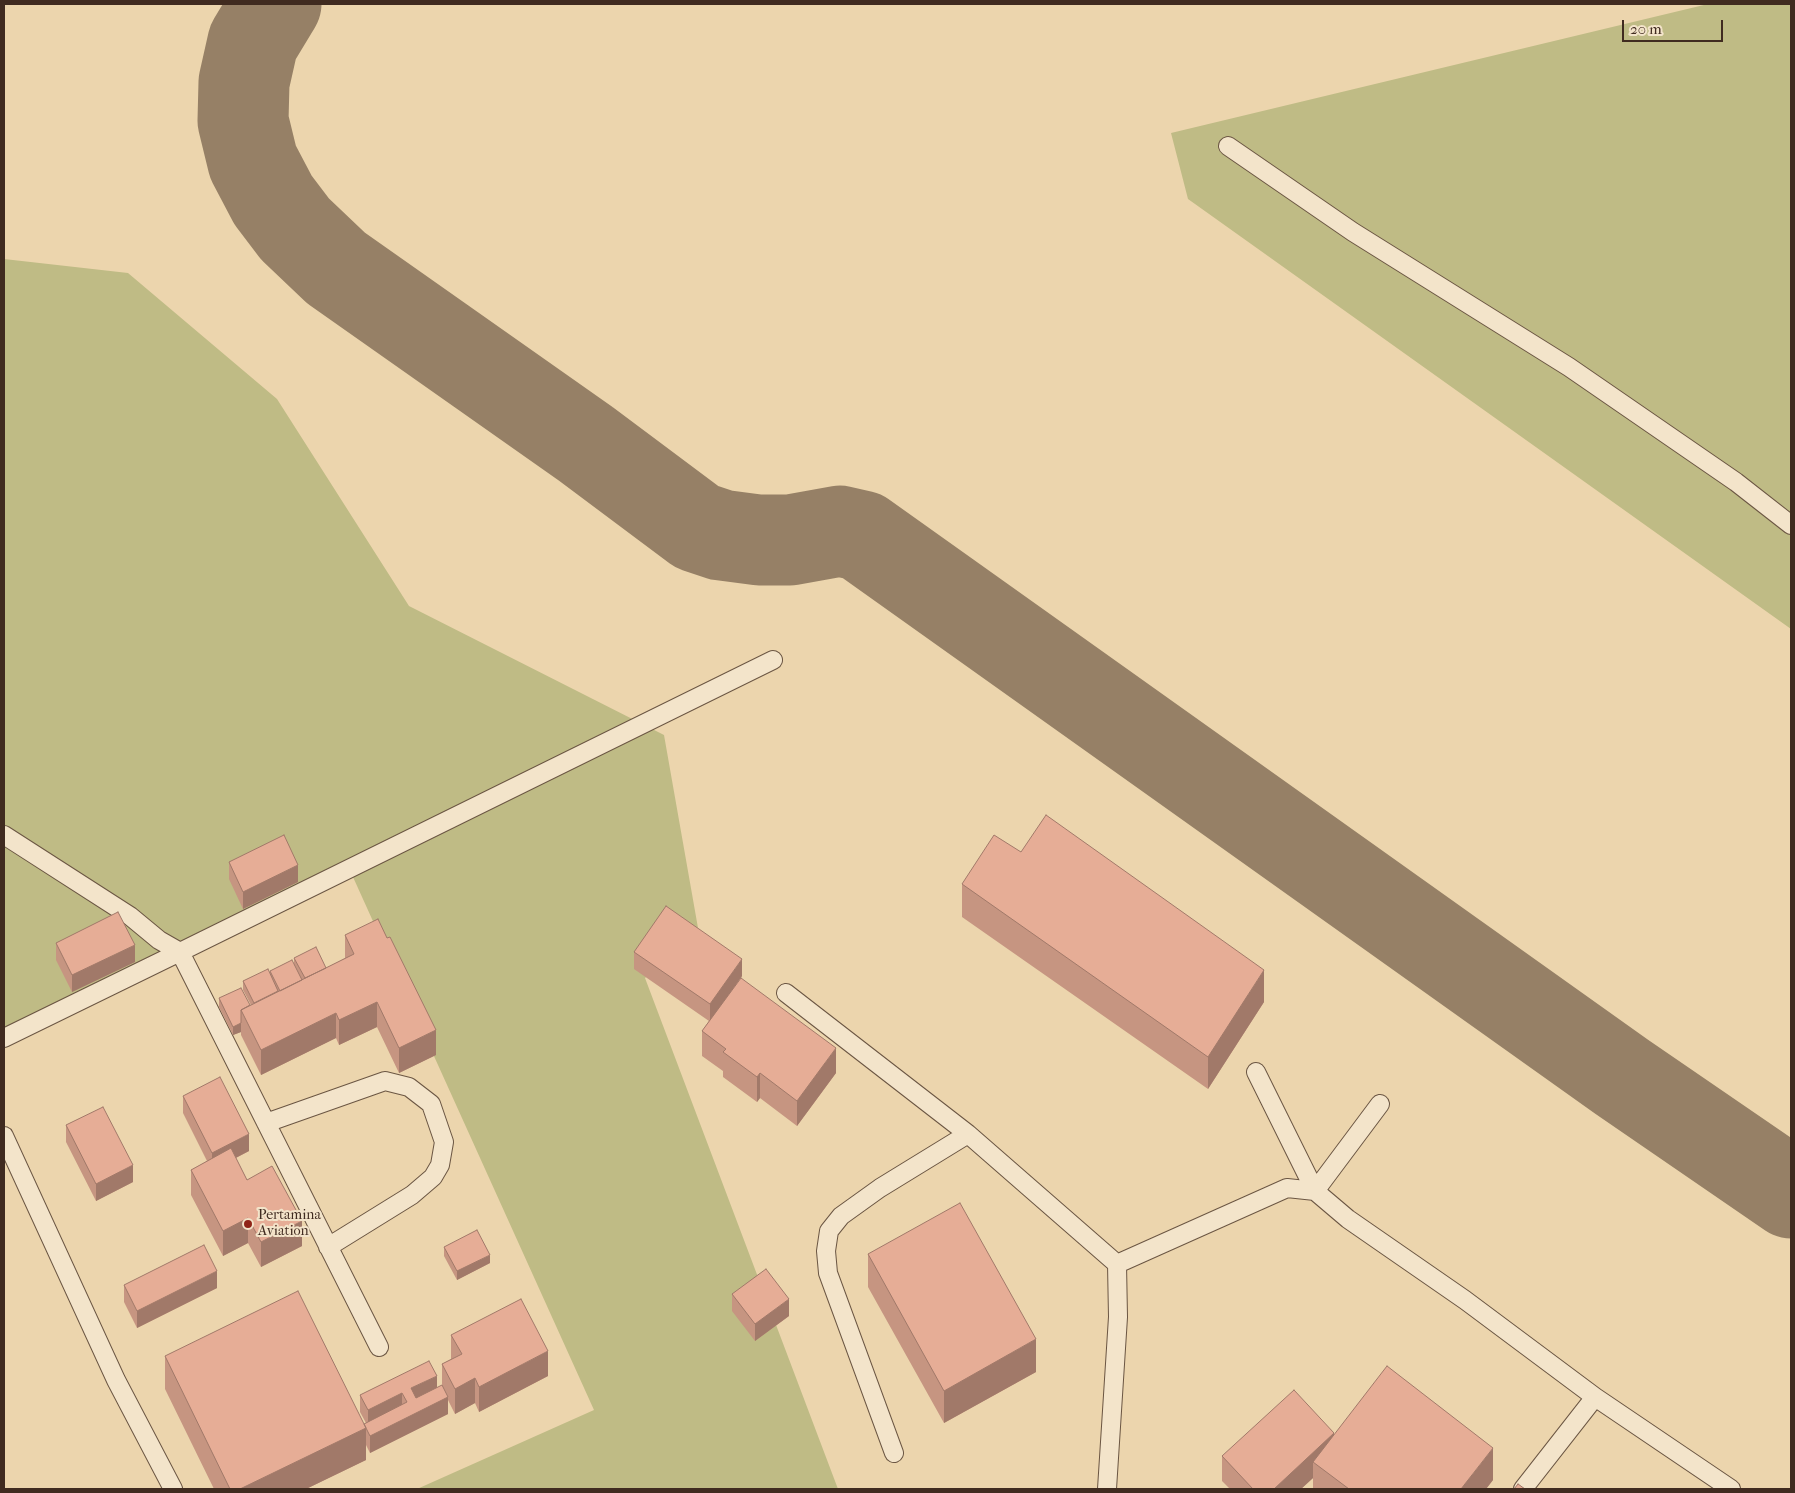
<!DOCTYPE html>
<html>
<head>
<meta charset="utf-8">
<style>
  body { margin:0 }
  #map { position:relative; width:1795px; height:1493px; overflow:hidden; background:#ecd5ad; font-family:"IM FELL French Canon",serif }
  canvas { display:block }
  .frame { position:absolute; inset:0; border:5px solid #402b20; pointer-events:none }
  .scale { position:absolute; left:1622px; top:20px; width:101px; height:22px; box-sizing:border-box; border:2px solid #402b20; border-top:0; padding-left:6px; font-size:15px; line-height:18px; white-space:nowrap; color:#402b20; -webkit-text-stroke:4px #f3e4ca; paint-order:stroke }
</style>
</head>
<body>
<div id="map">
<canvas width="1795" height="1493"></canvas>
<div class="frame"></div>
<div class="scale">20 m</div>
</div>
<script>
const c = document.querySelector('canvas').getContext('2d');
c.lineJoin = 'round';
function paint(path, color) { c.fillStyle = color; c.fill(path, 'evenodd'); }
const shape = rows => new Path2D(rows.map(r => 'M' + r).join(''));
function strokePath(path, color, width, dash) { c.strokeStyle = color; c.lineWidth = width; c.lineCap = dash ? 'butt' : 'round'; c.setLineDash(dash || []); c.stroke(path); }
function drawText(font, color, halo, rows, align = 'center') {
  c.font = font + ' "IM FELL French Canon",serif'; c.lineWidth = 4; c.setLineDash([]); c.textBaseline = 'middle'; c.strokeStyle = halo; c.fillStyle = color; for (const [text, x, y, turn = 0] of rows) {
    c.save(); c.translate(x, y); c.rotate((+turn || 0) * Math.PI / 180); c.textAlign = isNaN(turn) ? turn : align; if (halo) c.strokeText(text, 0, 0); c.fillText(text, 0, 0); c.restore();
  }
}
paint(shape([
  [1708,4,1791,4,1791,629,1188,199,1171,133],
  [4,259,128,273,277,399,409,606,664,735,698,928,645,978,838,1489,417,1489,594,1410,353,877,4,1046]
]), '#bfbb85');
strokePath(shape([
  [276,4,253,42,244,82,243,121,253,162,273,200,295,229,336,268,586,444,697,527,721,535,759,540,790,540,840,531,862,536,1622,1077,1791,1193]
]), '#968066', 91);
const lane = shape([
  [1228,146,1353,232,1569,367,1736,482,1791,525],
  [4,835,130,916,159,940,180,952,773,660],
  [786,993,968,1134,1117,1264,1118,1317,1107,1489],
  [4,1038,180,952,379,1347],
  [1256,1072,1315,1191,1380,1104],
  [266,1123,385,1081,409,1087,431,1104,444,1142,440,1165,433,1177,412,1195,328,1247],
  [4,1136,116,1380,173,1489],
  [1117,1264,1287,1188,1315,1191,1348,1219,1465,1300,1595,1397,1731,1489],
  [894,1453,828,1273,826,1251,829,1231,841,1216,880,1188,968,1134],
  [1523,1489,1595,1397]
]);
strokePath(lane, '#6b5643', 20);
strokePath(lane, '#f3e4ca', 18);
paint(shape([
  [229,862,298,882,243,909,229,879],
  [962,884,1264,1002,1208,1089,962,917],
  [345,935,436,1055,399,1073,377,1027,339,1045,336,1038,261,1075,241,1035,241,1032,233,1035,219,1007,219,998,250,1005,251,1005,243,990,243,981,270,974,270,971,294,966,294,958,326,968,345,958],
  [56,943,135,962,72,992,56,960],
  [634,952,742,976,737,983,836,1073,797,1126,760,1098,757,1102,723,1077,723,1071,702,1056,702,1031,709,1021,634,969],
  [183,1096,249,1151,236,1158,247,1180,302,1246,261,1267,248,1243,223,1256,191,1195,191,1170,207,1161,183,1113],
  [66,1125,133,1182,96,1201,66,1142],
  [444,1247,490,1263,457,1280,444,1256],
  [868,1254,1036,1372,944,1423,868,1287],
  [124,1285,217,1288,137,1328,124,1302],
  [732,1294,789,1316,755,1341,732,1311],
  [451,1335,548,1376,479,1412,475,1403,455,1414,448,1400,448,1414,370,1453,366,1445,366,1460,306,1489,214,1489,165,1389,165,1356,364,1424,366,1423,360,1412,360,1395,437,1388,442,1385,442,1364,451,1359],
  [1334,1435,1493,1480,1486,1489,1313,1489,1313,1478,1301,1489,1230,1489,1222,1481,1222,1456]
]), '#c69581');
paint(shape([
  [298,865,298,882,243,909,243,892],
  [135,945,135,962,72,992,72,975],
  [742,959,742,976,710,1021,710,1004],
  [1264,970,1264,1002,1208,1089,1208,1057],
  [377,1002,377,1027,339,1045,339,1020],
  [336,1013,336,1038,261,1075,261,1050],
  [241,1023,241,1032,233,1035,233,1027],
  [436,1030,436,1055,399,1073,399,1048],
  [836,1048,836,1073,797,1126,797,1101],
  [760,1073,760,1098,757,1102,757,1077],
  [249,1134,249,1151,212,1170,212,1153],
  [133,1165,133,1182,96,1201,96,1184],
  [248,1218,248,1243,223,1256,223,1231],
  [302,1221,302,1246,261,1267,261,1242],
  [490,1255,490,1263,457,1280,457,1271],
  [217,1271,217,1288,137,1328,137,1311],
  [789,1299,789,1316,755,1341,755,1324],
  [1036,1339,1036,1372,944,1423,944,1391],
  [548,1351,548,1376,479,1412,479,1387],
  [437,1376,437,1393,411,1405,411,1388],
  [475,1378,475,1403,455,1414,455,1389],
  [402,1393,402,1410,368,1427,368,1410],
  [448,1397,448,1414,370,1453,370,1436],
  [366,1428,366,1460,306,1489,240,1489],
  [1334,1433,1334,1458,1313,1462,1313,1478,1301,1489,1274,1489],
  [1493,1448,1493,1480,1486,1489,1461,1489]
]), '#a17969');
const building = shape([
  [1046,815,1264,970,1208,1057,962,884,994,835,1021,852,1046,815],
  [284,835,298,865,243,892,229,862,284,835],
  [666,906,742,959,710,1004,634,952,666,906],
  [118,912,135,945,72,975,56,943,118,912],
  [378,919,387,938,390,937,436,1030,399,1048,377,1002,339,1020,336,1013,261,1050,241,1010,354,954,345,935,378,919],
  [316,947,326,968,305,978,294,958,316,947],
  [292,960,302,980,280,991,270,971,292,960],
  [268,969,278,991,254,1003,243,981,268,969],
  [741,978,836,1048,797,1101,760,1073,757,1077,723,1052,726,1049,702,1031,741,978],
  [241,988,250,1005,241,1010,241,1023,233,1027,219,998,241,988],
  [220,1077,249,1134,212,1153,183,1096,220,1077],
  [103,1107,133,1165,96,1184,66,1125,103,1107],
  [231,1148,247,1180,272,1166,302,1221,261,1242,248,1218,223,1231,191,1170,231,1148],
  [960,1203,1036,1339,944,1391,868,1254,960,1203],
  [477,1230,490,1255,457,1271,444,1247,477,1230],
  [204,1245,217,1271,137,1311,124,1285,204,1245],
  [766,1269,789,1299,755,1324,732,1294,766,1269],
  [298,1291,366,1428,240,1489,230,1489,165,1356,298,1291],
  [521,1299,548,1351,479,1387,475,1378,455,1389,442,1364,462,1354,451,1335,521,1299],
  [429,1361,437,1376,411,1388,416,1398,442,1385,448,1397,370,1436,364,1424,407,1402,402,1393,368,1410,360,1395,429,1361],
  [1387,1366,1493,1448,1461,1489,1349,1489,1313,1462,1387,1366],
  [1294,1390,1334,1433,1274,1489,1253,1489,1222,1456,1294,1390],
  [1518,1484,1525,1489,1514,1489,1518,1484]
]);
paint(building, '#e6ad96');
strokePath(building, '#a17969', 1);
for (const [x, y, r, color] of [
  [248,1224,5,"#8f2418"]
]) { const dot = new Path2D(); dot.arc(x, y, r, 0, 2 * Math.PI); c.fillStyle = color; c.fill(dot); strokePath(dot, '#f3e4ca', 2); }
drawText('14px', '#402b20', '#f3e4ca', [
  ["Pertamina",258,1216],
  ["Aviation",258,1232]
], 'left');
</script>
</body>
</html>
